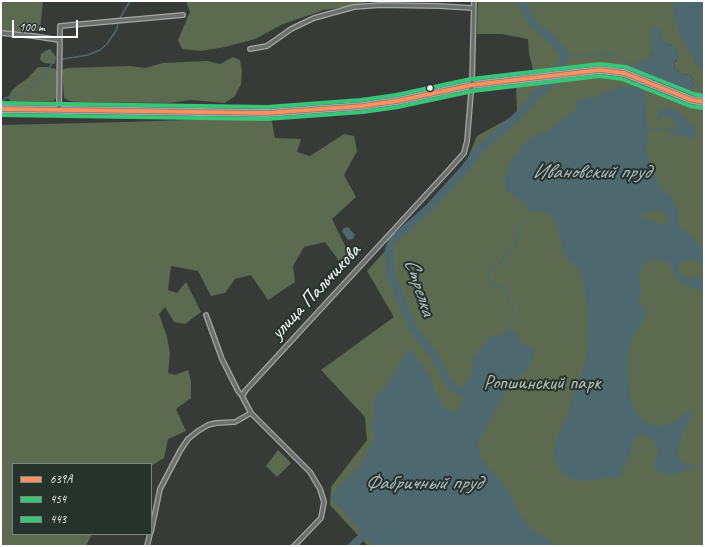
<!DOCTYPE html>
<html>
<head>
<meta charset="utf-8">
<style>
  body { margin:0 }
  #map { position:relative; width:705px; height:547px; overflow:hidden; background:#373b37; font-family:Caveat,sans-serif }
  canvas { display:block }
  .frame { position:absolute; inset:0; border:2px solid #fff; pointer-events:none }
  .legend { position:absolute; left:12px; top:463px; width:140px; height:72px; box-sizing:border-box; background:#26332d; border:1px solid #7d8581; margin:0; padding:5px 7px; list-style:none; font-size:12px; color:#fff }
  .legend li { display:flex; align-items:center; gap:8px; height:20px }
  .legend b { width:20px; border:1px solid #7d8581 }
  .scale { position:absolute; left:12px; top:20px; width:66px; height:18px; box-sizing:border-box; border:2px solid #fff; border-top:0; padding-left:5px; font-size:12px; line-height:14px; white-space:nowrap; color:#fff; -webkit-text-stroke:3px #26332d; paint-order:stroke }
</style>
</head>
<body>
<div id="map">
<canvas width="705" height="547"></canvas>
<div class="frame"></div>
<ul class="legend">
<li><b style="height:5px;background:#fa915f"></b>639А</li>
<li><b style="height:5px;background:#37c678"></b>454</li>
<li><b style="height:5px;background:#37c678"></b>443</li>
</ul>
<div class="scale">100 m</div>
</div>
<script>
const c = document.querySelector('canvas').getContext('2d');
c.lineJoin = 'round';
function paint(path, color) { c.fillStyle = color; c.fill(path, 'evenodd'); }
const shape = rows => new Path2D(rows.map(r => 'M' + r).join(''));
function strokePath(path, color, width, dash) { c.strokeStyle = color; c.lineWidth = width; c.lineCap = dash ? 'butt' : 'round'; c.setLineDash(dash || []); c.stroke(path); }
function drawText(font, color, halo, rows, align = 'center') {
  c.font = font + ' Caveat,sans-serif'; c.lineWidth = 4; c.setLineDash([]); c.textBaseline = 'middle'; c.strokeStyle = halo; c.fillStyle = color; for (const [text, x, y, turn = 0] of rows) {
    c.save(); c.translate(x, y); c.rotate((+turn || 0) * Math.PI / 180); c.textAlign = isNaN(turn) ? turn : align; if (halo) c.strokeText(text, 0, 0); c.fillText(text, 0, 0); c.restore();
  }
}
paint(shape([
  [1,1,43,1,40,31,1,32],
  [186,1,367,1,364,4,324,10,283,24,255,39,225,47,201,51,182,49,178,40,190,12],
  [478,1,675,1,673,3,695,61,704,72,704,97,622,69,598,66,534,74,529,53,528,39,501,34,477,34],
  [652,31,660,36,662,40,666,44,671,45,677,60,674,63,675,69,682,74,689,75,694,80,693,87,634,69,638,61,647,61,652,52],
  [50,49,56,57,55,64,44,63,40,60,41,54,45,51],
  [233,57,240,60,242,71,241,84,235,96,225,103,191,100,169,103,81,102,70,101,64,98,62,70,67,68,130,66,145,68,163,63,208,61,220,64],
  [38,67,47,67,56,69,57,73,56,98,53,101,11,101,8,98,12,90,21,83,27,79],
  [594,75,619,77,694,105,704,106,704,544,701,546,368,546,330,505,331,487,367,440,365,417,321,370,394,317,367,271,467,160,477,136,517,114,516,83],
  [271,117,275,138,301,139,297,152,310,156,344,134,354,136,357,151,344,175,356,197,332,219,352,260,342,265,325,242,304,247,293,266,295,282,268,300,251,275,235,279,225,293,211,296,198,271,171,266,168,290,177,293,186,282,201,312,185,324,174,322,165,307,159,314,167,337,170,353,168,373,175,375,188,370,191,381,191,398,176,409,186,431,168,439,164,458,151,466,151,464,13,464,13,534,92,534,86,546,1,546,1,125,127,122],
  [278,450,291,463,277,477,266,466]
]), '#5c6b50');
paint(shape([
  [675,1,704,1,704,72,695,61,679,33,673,13,673,3],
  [652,26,659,28,662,40,677,49,679,56,674,63,675,69,682,74,689,75,694,80,692,90,682,88,634,69,633,66,638,61,647,60,652,52],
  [637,86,644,91,648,137,646,150,654,172,662,190,671,195,678,212,677,221,681,229,689,233,694,241,704,247,704,264,697,261,687,260,682,262,679,266,679,272,683,276,689,278,704,277,704,291,690,287,678,281,671,266,666,261,651,259,642,266,639,275,641,291,639,300,639,303,643,306,646,315,633,338,628,352,628,379,631,400,636,412,646,423,658,426,669,424,679,419,691,409,691,416,683,432,678,448,680,461,695,469,671,474,658,472,654,467,655,462,658,452,655,444,649,437,637,435,632,444,630,454,623,470,618,477,580,481,572,479,564,474,559,468,554,455,557,437,568,415,575,388,583,370,586,359,588,346,587,336,588,308,583,280,578,268,566,258,562,249,561,241,555,220,547,213,540,211,530,212,525,207,526,202,520,201,514,197,512,192,506,191,505,179,510,163,523,145,534,136,546,132,576,110,577,102,583,98,595,97,618,87],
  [658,210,664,212,667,216,667,221,662,225,639,216,644,213],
  [665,108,677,111,689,122,696,130,695,138,670,134,671,130,676,125,675,120,669,116,663,116,660,121,658,119,659,111],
  [348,227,355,235,353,239,348,240,342,231,344,228],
  [510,326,516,334,522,345,533,347,534,353,532,360,525,373,512,382,478,442,481,458,508,490,516,508,531,529,558,546,373,546,331,497,340,485,361,465,375,437,371,426,374,416,373,400,386,386,409,348,430,376,435,392,444,408,450,411,459,410,462,403,463,397,459,391,464,387,471,375,473,358,490,336,499,335,506,332]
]), '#4e6870');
strokePath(shape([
  [120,18,130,1],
  [565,55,584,56,600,54,612,54,633,66],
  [63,59,88,55,100,50,107,44,117,29,118,23],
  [693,86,704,90],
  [1,104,5,98,25,94,44,77,55,58],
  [645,128,671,130],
  [510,326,514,313,512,304,508,300,507,293,503,288,493,285,488,277,492,268,501,263,504,257,513,248,519,236,518,225,524,220],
  [694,468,704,466]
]), '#4e6870', 1.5);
strokePath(shape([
  [637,86,638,84]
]), '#4e6870', 4.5);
strokePath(shape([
  [470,393,454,389,448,382,434,355,413,329,391,275,389,249,393,240,430,207,462,172,479,150,524,110,535,96,552,82,561,66,565,55,551,38,533,23,520,1],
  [352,546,372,528]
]), '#4e6870', 8);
const street = shape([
  [1,33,33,36,59,40],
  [250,49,267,46,291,29,314,18,354,7,381,5,439,6,473,8],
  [59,109,60,26,183,15],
  [206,315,222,359,238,391,242,396],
  [151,532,160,489,180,451,188,439,198,431,208,425,216,423,235,422,251,413],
  [147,546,150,534],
  [294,546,321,518,324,502,320,489,310,472,251,413,242,396,246,390,447,172,464,153,467,141,472,81,474,1]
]);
const secondary = shape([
  [1,109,267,113,362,106,397,101,472,85,600,70,624,73,692,100,704,102]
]);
strokePath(street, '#a5a7a5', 6);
strokePath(secondary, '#a5a7a5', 8);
strokePath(street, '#6b6f6d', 3.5);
strokePath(secondary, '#6b6f6d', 5);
strokePath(shape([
  [1,109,267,113,362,106,397,101,472,85,600,70,624,73,692,100,704,102]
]), '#fa915f', 4);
strokePath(shape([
  [1,115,267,119,363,112,398,107,473,91,600,76,622,79,690,106,703,108]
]), '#37c678', 4);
strokePath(shape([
  [1,103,267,107,361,100,396,95,471,79,600,64,626,67,694,94,704,96]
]), '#37c678', 4);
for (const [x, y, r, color] of [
  [430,88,3.5,"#fff"]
]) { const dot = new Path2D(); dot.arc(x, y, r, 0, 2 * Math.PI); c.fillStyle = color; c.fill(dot); strokePath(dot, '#26332d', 1.5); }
drawText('20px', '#fff', '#26332d', [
  ["улица Пальчикова",316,292,-47]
]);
drawText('20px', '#b8c0b2', '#26332d', [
  ["Ропшинский парк",542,384]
]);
drawText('italic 21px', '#b0bdc1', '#26332d', [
  ["Ивановский пруд",591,172],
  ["Стрелка",419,287,72],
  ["Фабричный пруд",423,483]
]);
</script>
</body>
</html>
